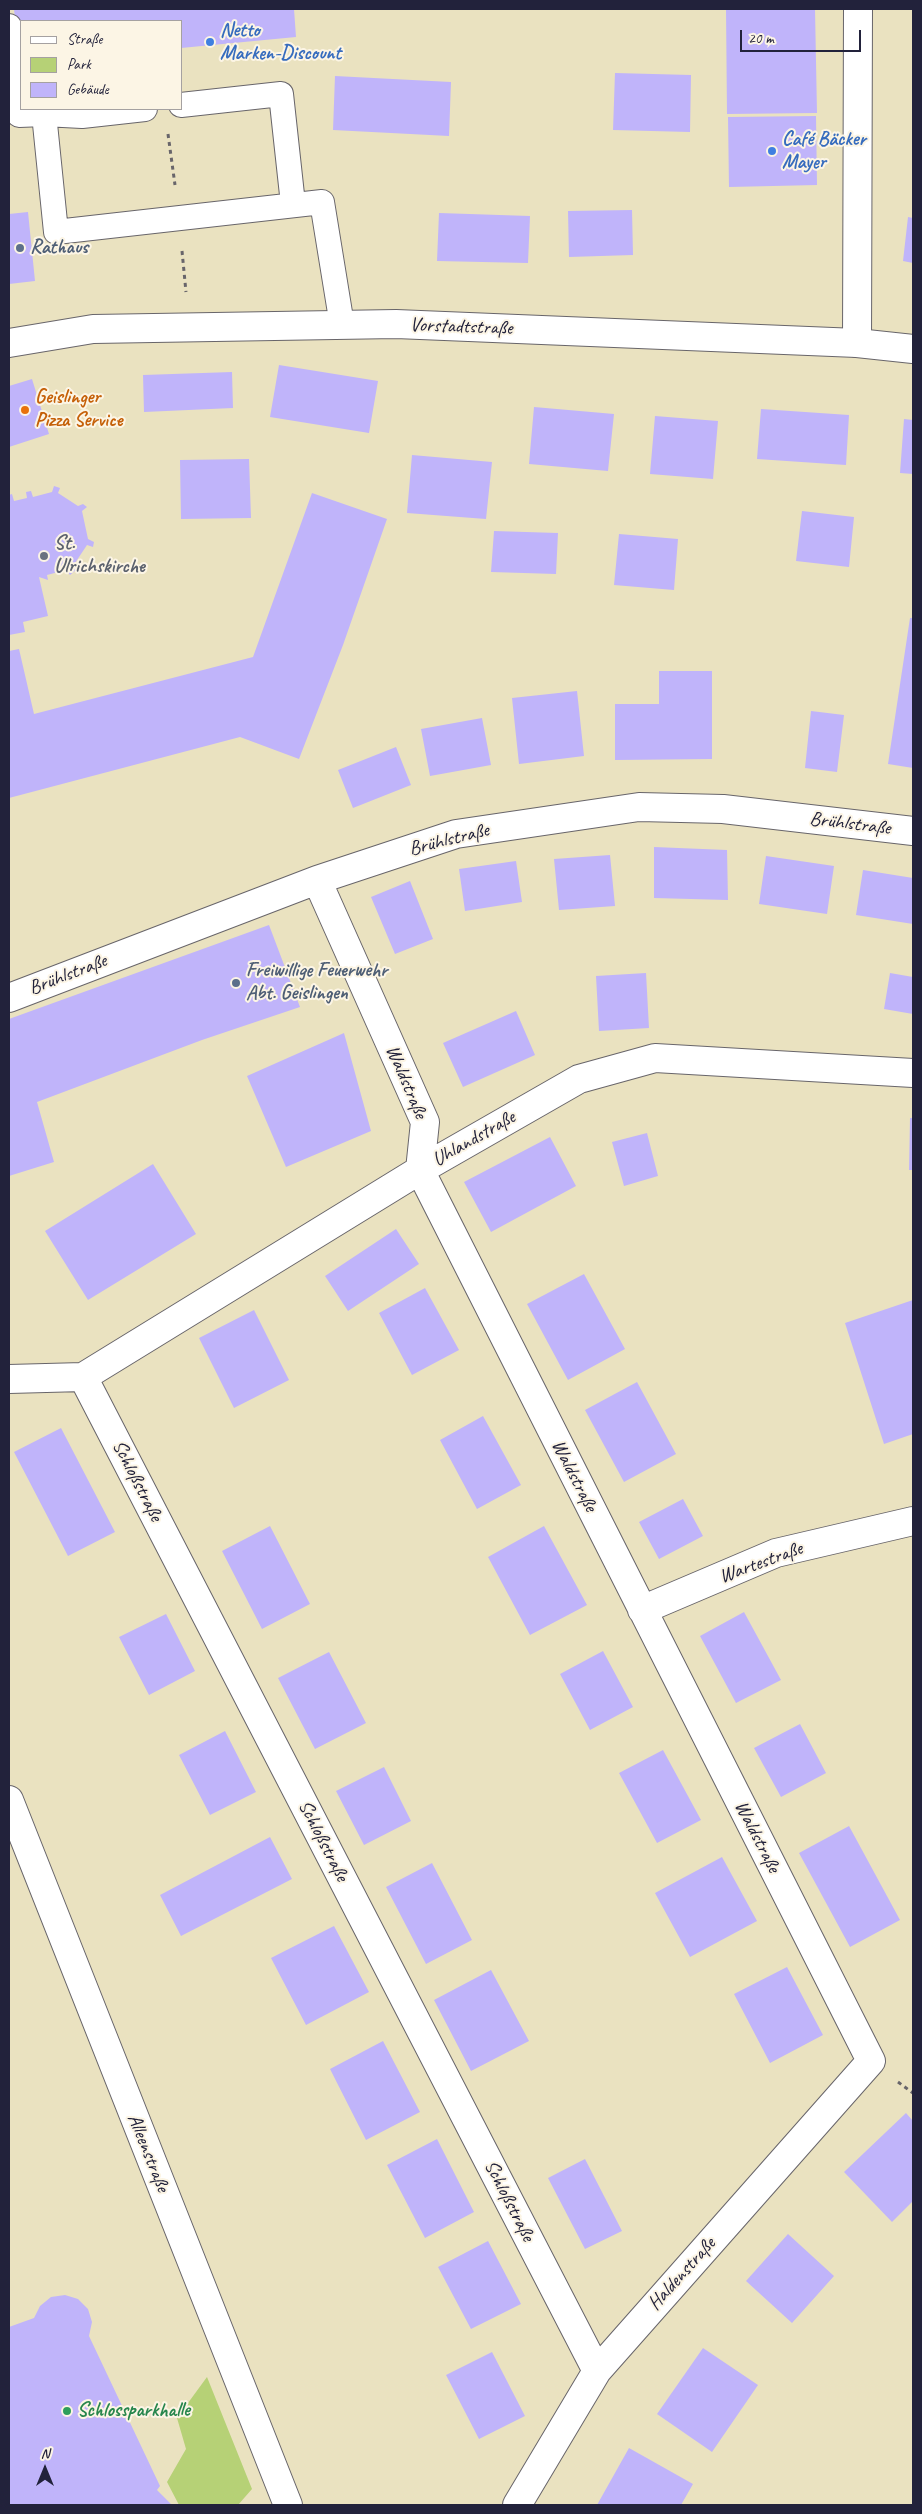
<!DOCTYPE html>
<html>
<head>
<meta charset="utf-8">
<style>
  body { margin:0 }
  #map { position:relative; width:922px; height:2514px; overflow:hidden; background:#eae2c0; font-family:Caveat,sans-serif }
  canvas { display:block }
  .frame { position:absolute; inset:0; border:10px solid #22223b; pointer-events:none }
  .legend { position:absolute; left:20px; top:20px; width:162px; height:90px; box-sizing:border-box; background:#fcf5e5; border:1px solid #a5a1a1; margin:0; padding:6px 9px; list-style:none; font-size:15px; color:#22223b }
  .legend li { display:flex; align-items:center; gap:10px; height:25px }
  .legend b { width:25px; border:1px solid #a5a1a1 }
  .north { position:absolute; left:20px; top:2444px; width:50px; height:50px; -webkit-text-stroke:4px #fcf5e5; paint-order:stroke; rotate:0deg; font-size:14px; font-weight:700; line-height:20px; text-align:center; color:#22223b }
  .north::after { content:''; display:block; margin:auto; width:18px; height:22px; background:#22223b; clip-path:polygon(50% 0,100% 100%,50% 72%,0 100%) }
  .scale { position:absolute; left:740px; top:30px; width:121px; height:22px; box-sizing:border-box; border:2px solid #22223b; border-top:0; padding-left:6px; font-size:15px; line-height:18px; white-space:nowrap; color:#22223b; -webkit-text-stroke:4px #fcf5e5; paint-order:stroke }
</style>
</head>
<body>
<div id="map">
<canvas width="922" height="2514"></canvas>
<div class="frame"></div>
<ul class="legend">
<li><b style="height:6px;background:#fff"></b>Straße</li>
<li><b style="height:14px;background:#b6d176"></b>Park</li>
<li><b style="height:14px;background:#c0b4fa"></b>Gebäude</li>
</ul>
<div class="north">N</div>
<div class="scale">20 m</div>
</div>
<script>
const c = document.querySelector('canvas').getContext('2d');
c.lineJoin = 'round';
function paint(path, color) { c.fillStyle = color; c.fill(path, 'evenodd'); }
const shape = rows => new Path2D(rows.map(r => 'M' + r).join(''));
function strokePath(path, color, width, dash) { c.strokeStyle = color; c.lineWidth = width; c.lineCap = dash ? 'butt' : 'round'; c.setLineDash(dash || []); c.stroke(path); }
function drawText(font, color, halo, rows, align = 'center') {
  c.font = font + ' Caveat,sans-serif'; c.lineWidth = 4; c.setLineDash([]); c.textBaseline = 'middle'; c.strokeStyle = halo; c.fillStyle = color; for (const [text, x, y, turn = 0] of rows) {
    c.save(); c.translate(x, y); c.rotate((+turn || 0) * Math.PI / 180); c.textAlign = isNaN(turn) ? turn : align; if (halo) c.strokeText(text, 0, 0); c.fillText(text, 0, 0); c.restore();
  }
}
paint(shape([
  [207,2377,252,2489,238,2505,179,2505,167,2482,186,2449,177,2418]
]), '#b6d176');
paint(shape([
  [14,9,294,9,296,37,181,48,181,21,21,21,20,68],
  [726,9,815,9,817,113,727,114],
  [615,73,691,75,690,132,613,130],
  [335,76,451,82,449,136,333,130],
  [816,116,817,185,729,187,728,117],
  [632,210,633,255,569,257,568,211],
  [28,212,35,281,9,284,9,214],
  [439,213,530,216,528,263,437,261],
  [908,217,913,218,913,263,903,261],
  [279,365,378,381,369,433,270,417],
  [232,372,233,408,144,412,143,375],
  [32,379,49,434,9,447,9,386],
  [534,407,614,414,608,471,529,464],
  [761,409,849,415,846,465,757,459],
  [655,416,718,421,713,479,650,474],
  [904,419,913,420,913,474,900,473],
  [412,455,492,462,486,519,407,513],
  [249,459,251,518,181,519,180,460],
  [54,486,60,488,58,493,78,506,83,504,87,507,82,511,88,539,94,542,93,547,87,545,73,566,76,570,70,575,66,570,47,575,48,580,39,577,48,616,23,622,25,632,9,635,9,495,12,494,14,501,27,498,26,492,31,491,33,497,52,492],
  [312,493,387,519,343,645,299,759,240,737,9,798,9,651,19,649,34,714,253,657],
  [802,511,854,517,849,567,796,561],
  [494,531,558,533,556,574,491,572],
  [619,534,678,539,674,590,614,585],
  [910,618,913,618,913,768,888,764],
  [659,671,712,671,712,759,615,760,615,704,659,704],
  [577,691,584,756,519,764,512,698],
  [811,711,844,715,837,772,805,768],
  [482,718,491,765,430,776,421,729],
  [396,747,411,785,353,808,338,770],
  [654,847,727,850,728,900,654,898],
  [610,855,615,906,559,910,554,859],
  [766,856,834,866,827,914,759,904],
  [516,861,522,902,465,911,459,869],
  [863,870,913,878,913,924,856,915],
  [410,881,433,939,395,954,371,897],
  [269,925,300,1007,202,1040,37,1102,54,1162,9,1176,9,1019],
  [646,973,649,1028,599,1031,596,976],
  [890,973,913,977,913,1014,884,1009],
  [516,1011,535,1055,463,1087,443,1043],
  [344,1033,371,1131,286,1167,247,1076],
  [910,1118,913,1118,913,1170,909,1170],
  [647,1133,658,1176,624,1186,612,1142],
  [550,1137,576,1186,491,1232,464,1182],
  [153,1164,196,1234,88,1300,45,1231],
  [396,1229,419,1264,348,1311,325,1276],
  [584,1274,625,1349,568,1380,527,1304],
  [425,1288,459,1350,412,1375,379,1313],
  [913,1300,913,1434,884,1444,845,1323],
  [254,1310,289,1380,234,1408,199,1338],
  [637,1382,676,1454,624,1482,585,1410],
  [483,1416,521,1485,477,1509,440,1440],
  [61,1428,115,1532,68,1556,14,1452],
  [683,1499,703,1536,659,1559,639,1522],
  [270,1526,310,1604,262,1629,222,1551],
  [544,1526,587,1605,530,1635,488,1557],
  [744,1612,781,1680,736,1703,700,1636],
  [166,1614,195,1671,149,1695,119,1637],
  [603,1651,633,1707,590,1730,560,1674],
  [329,1652,366,1723,315,1749,278,1678],
  [800,1724,826,1773,781,1797,754,1748],
  [225,1731,256,1792,210,1815,179,1755],
  [663,1750,701,1820,657,1843,619,1773],
  [384,1767,411,1821,364,1845,336,1791],
  [849,1826,900,1920,850,1947,799,1853],
  [270,1837,292,1879,181,1936,160,1895],
  [722,1857,757,1921,690,1957,655,1893],
  [432,1863,472,1940,426,1964,386,1887],
  [334,1926,369,1992,306,2025,271,1958],
  [787,1967,823,2035,770,2063,734,1994],
  [491,1970,529,2041,471,2071,434,2000],
  [383,2041,420,2112,366,2140,330,2069],
  [906,2113,913,2121,913,2201,892,2222,844,2172],
  [437,2139,474,2212,425,2238,387,2165],
  [585,2159,622,2231,585,2249,548,2178],
  [788,2234,834,2276,792,2323,746,2281],
  [488,2241,521,2304,471,2329,438,2267],
  [65,2295,78,2299,88,2309,92,2322,89,2336,160,2486,157,2490,172,2505,9,2505,9,2327,34,2318,40,2306,51,2297],
  [703,2348,758,2385,712,2452,657,2414],
  [492,2352,525,2416,479,2439,446,2375],
  [629,2448,693,2484,681,2505,597,2505]
]), '#c0b4fa');
const lane = shape([
  [9,26,19,115,44,114,56,232,322,202,342,325],
  [181,105,281,94,293,204],
  [44,114,82,116,145,109]
]);
const street = shape([
  [857,343,858,9],
  [317,880,425,1122,420,1170,871,2061,597,2371,517,2505],
  [9,998,317,880,456,834,639,807,723,809,913,831],
  [83,1377,597,2371],
  [9,1379,83,1377,420,1170,579,1079,655,1058,913,1073],
  [642,1610,776,1553,913,1521],
  [9,1800,288,2505]
]);
const secondary = shape([
  [9,343,93,329,396,324,857,343,913,349]
]);
strokePath(lane, '#68656a', 26);
strokePath(street, '#68656a', 30);
strokePath(secondary, '#68656a', 30);
strokePath(shape([
  [168,134,175,185],
  [182,251,186,292],
  [898,2082,913,2093]
]), '#68656a', 3, [4, 4]);
strokePath(lane, '#fff', 24);
strokePath(street, '#fff', 28);
strokePath(secondary, '#fff', 28);
for (const [x, y, r, color] of [
  [210,42,5,"#3f7fe0"],
  [772,151,5,"#3f7fe0"],
  [20,248,5,"#5c6f8a"],
  [25,410,5,"#e8710a"],
  [44,556,5,"#6b7280"],
  [236,983,5,"#5c6f8a"],
  [67,2411,5,"#2e9e5b"]
]) { const dot = new Path2D(); dot.arc(x, y, r, 0, 2 * Math.PI); c.fillStyle = color; c.fill(dot); strokePath(dot, '#fcf5e5', 2); }
drawText('bold 20px', '#366cbe', '#fcf5e5', [
  ["Netto",220,31],
  ["Marken-Discount",220,54],
  ["Café Bäcker",782,140],
  ["Mayer",782,163]
], 'left');
drawText('bold 20px', '#4e5e75', '#fcf5e5', [
  ["Rathaus",30,248],
  ["Freiwillige Feuerwehr",246,971],
  ["Abt. Geislingen",246,994]
], 'left');
drawText('20px', '#22223b', '#fcf5e5', [
  ["Vorstadtstraße",461,327,2],
  ["Brühlstraße",850,824,7],
  ["Brühlstraße",449,840,-14],
  ["Brühlstraße",68,975,-21],
  ["Waldstraße",406,1082,67],
  ["Uhlandstraße",474,1139,-30],
  ["Waldstraße",574,1476,63],
  ["Schloßstraße",137,1481,63],
  ["Wartestraße",761,1563,-20],
  ["Waldstraße",757,1837,63],
  ["Schloßstraße",323,1841,63],
  ["Alleenstraße",148,2153,68],
  ["Schloßstraße",509,2201,63],
  ["Haldenstraße",682,2274,-48]
]);
drawText('bold 20px', '#c56008', '#fcf5e5', [
  ["Geislinger",35,398],
  ["Pizza Service",35,421]
], 'left');
drawText('bold 20px', '#5b616d', '#fcf5e5', [
  ["St.",54,544],
  ["Ulrichskirche",54,567]
], 'left');
drawText('bold 20px', '#27864d', '#fcf5e5', [
  ["Schlossparkhalle",77,2411]
], 'left');
</script>
</body>
</html>
